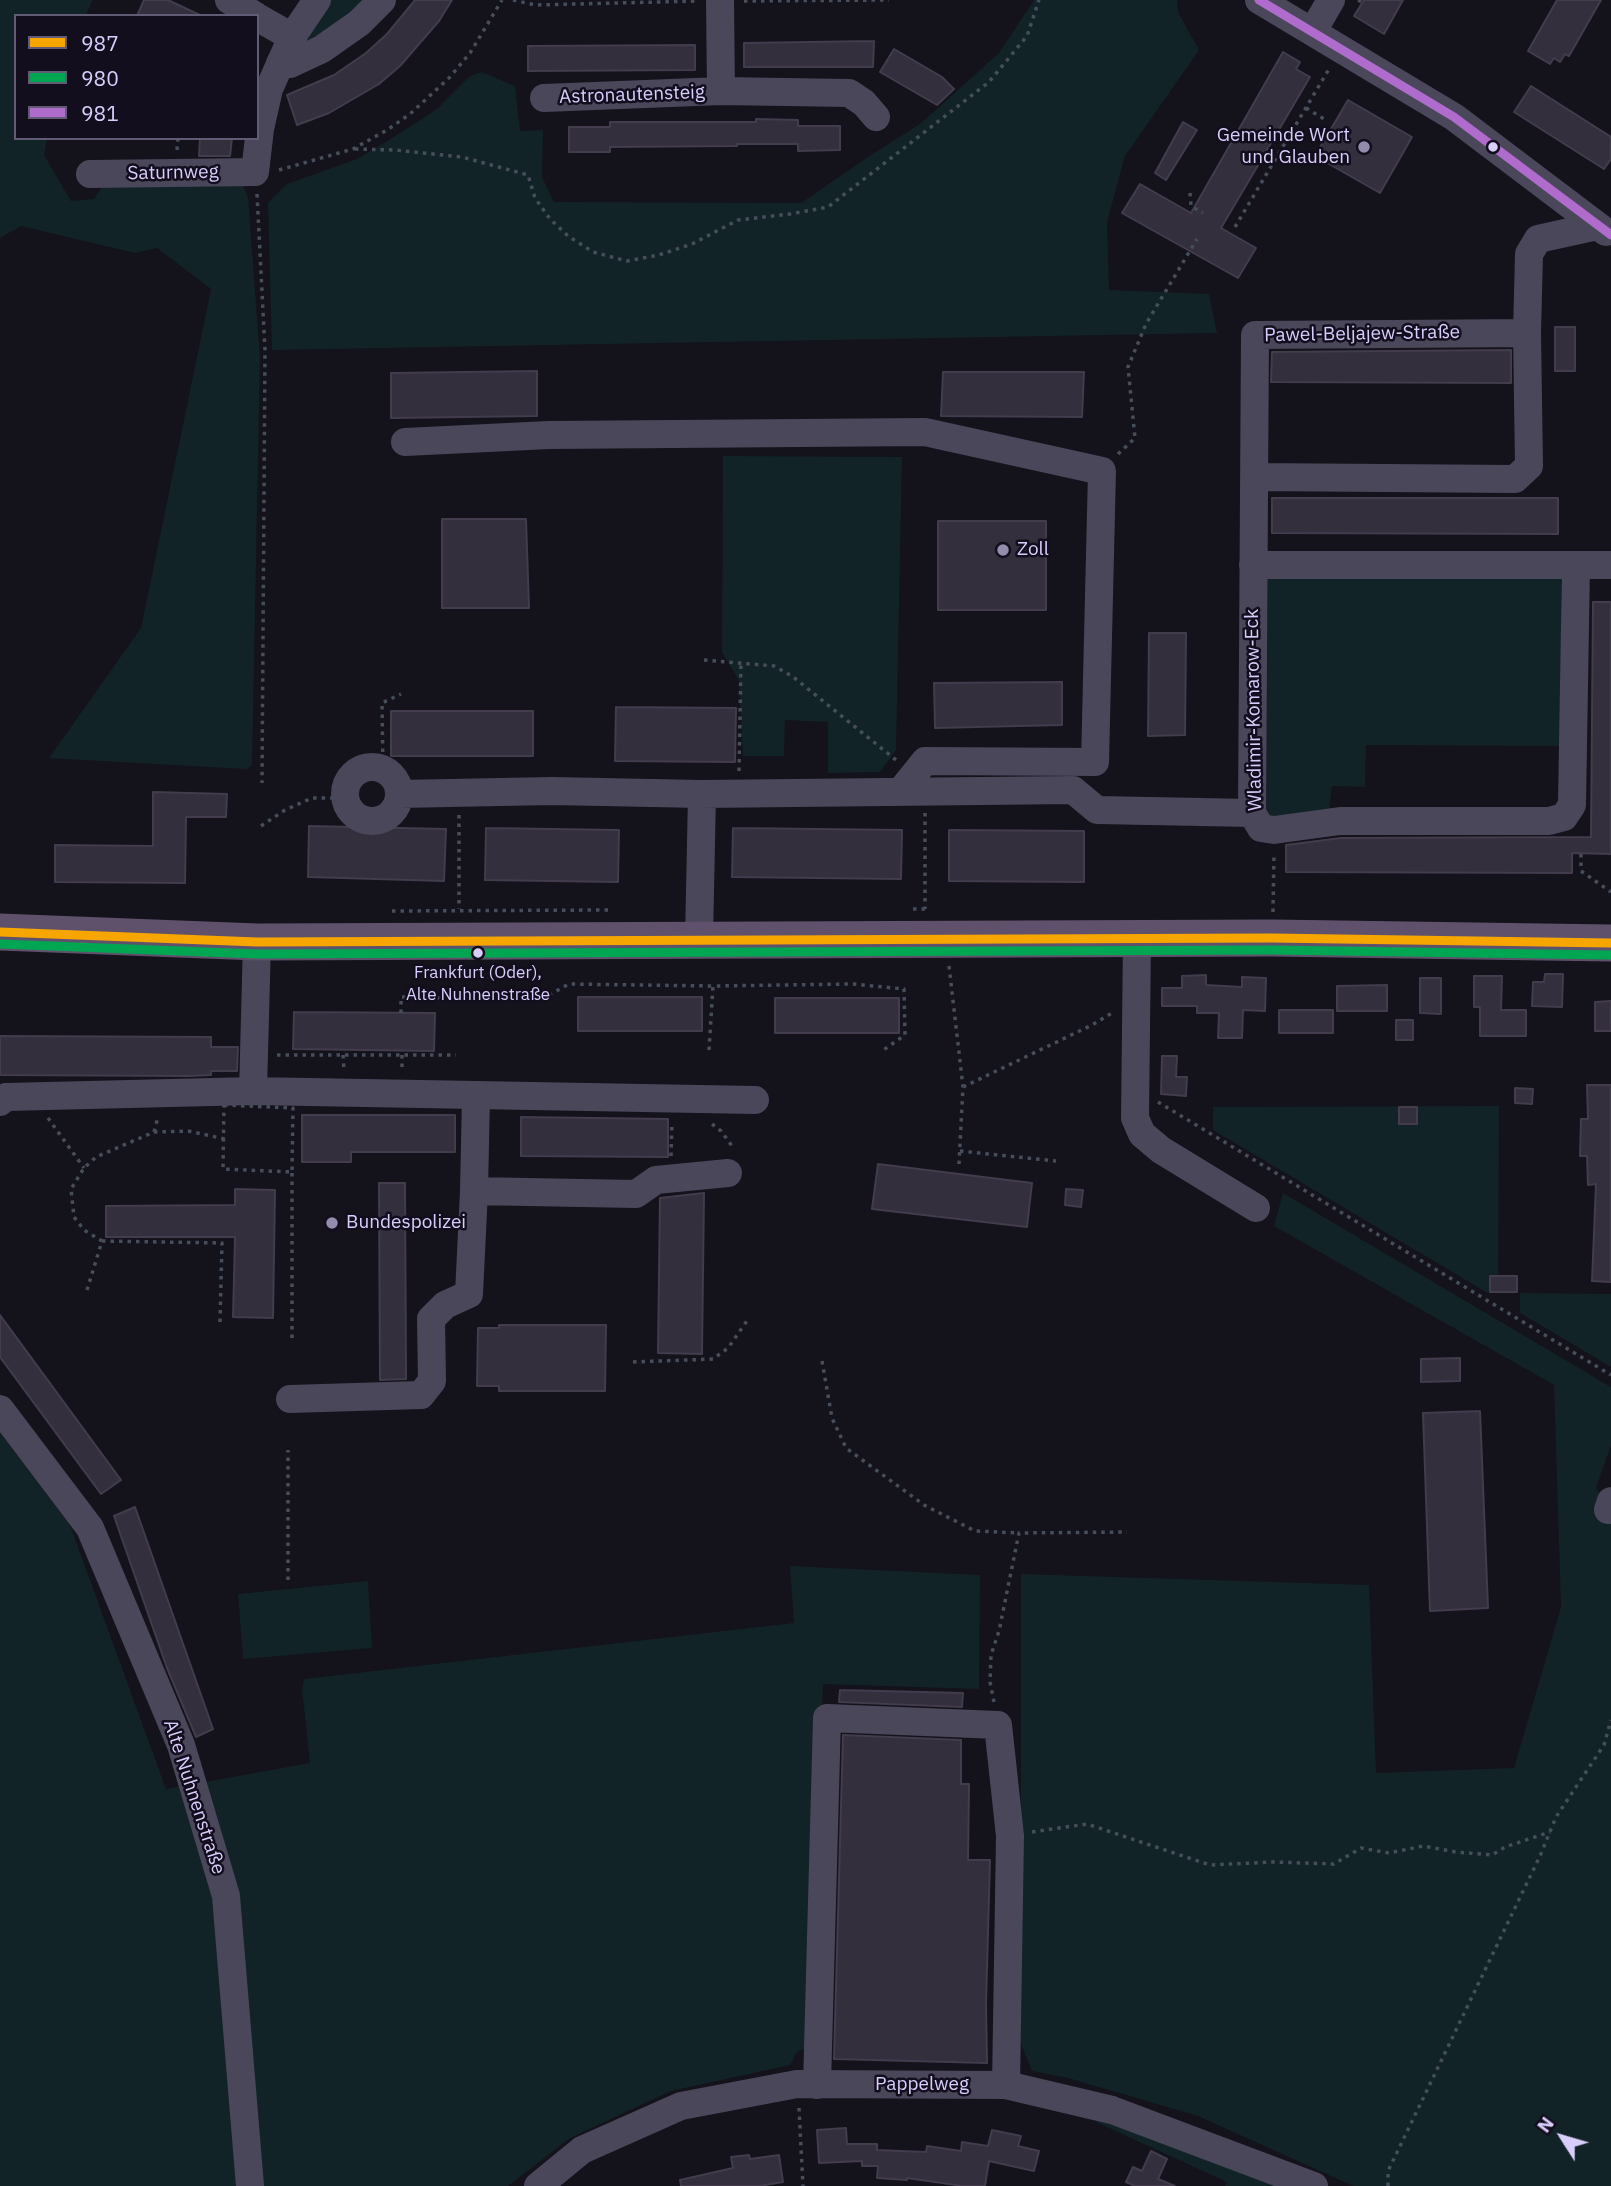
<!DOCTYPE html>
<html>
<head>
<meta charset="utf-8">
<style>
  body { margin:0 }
  #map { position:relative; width:1611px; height:2186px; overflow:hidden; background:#14121a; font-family:"IBM Plex Sans",sans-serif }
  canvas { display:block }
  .legend { position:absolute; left:14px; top:14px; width:245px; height:126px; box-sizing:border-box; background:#130e1e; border:2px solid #625b76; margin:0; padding:9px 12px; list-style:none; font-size:21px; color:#d9cefb }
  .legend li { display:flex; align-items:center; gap:14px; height:35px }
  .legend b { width:35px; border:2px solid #625b76 }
  .north { position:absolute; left:1527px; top:2102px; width:70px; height:70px; -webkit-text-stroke:5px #130e1e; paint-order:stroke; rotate:307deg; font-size:19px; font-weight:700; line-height:28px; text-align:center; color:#d9cefb }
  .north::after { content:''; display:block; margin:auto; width:24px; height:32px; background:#d9cefb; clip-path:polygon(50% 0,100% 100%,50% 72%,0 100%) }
</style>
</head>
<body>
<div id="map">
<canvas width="1611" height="2186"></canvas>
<ul class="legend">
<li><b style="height:9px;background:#f7a600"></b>987</li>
<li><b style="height:9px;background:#00a651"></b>980</li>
<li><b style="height:9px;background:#b06ccc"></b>981</li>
</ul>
<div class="north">N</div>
</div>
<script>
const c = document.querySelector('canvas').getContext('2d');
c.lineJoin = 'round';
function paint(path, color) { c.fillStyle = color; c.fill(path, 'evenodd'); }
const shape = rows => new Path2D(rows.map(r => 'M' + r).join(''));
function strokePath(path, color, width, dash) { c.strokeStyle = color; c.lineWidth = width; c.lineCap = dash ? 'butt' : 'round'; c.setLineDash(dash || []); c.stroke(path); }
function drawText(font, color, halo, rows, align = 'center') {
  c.font = font + ' "IBM Plex Sans",sans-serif'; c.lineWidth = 5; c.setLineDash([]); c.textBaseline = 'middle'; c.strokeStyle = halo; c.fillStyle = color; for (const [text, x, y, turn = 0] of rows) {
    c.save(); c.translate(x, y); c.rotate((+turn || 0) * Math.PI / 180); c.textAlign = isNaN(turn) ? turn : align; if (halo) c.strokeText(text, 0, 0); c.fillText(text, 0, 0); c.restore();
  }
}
paint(shape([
  [0,0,93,0,85,16,16,16,16,138,47,138,44,155,71,201,94,199,105,182,242,183,248,197,260,358,252,765,247,769,49,758,141,628,211,289,157,248,135,253,21,226,0,238],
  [331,0,363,0,347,18,299,46],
  [1034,0,1177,0,1178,12,1199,50,1125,156,1107,222,1109,290,1209,294,1217,333,272,350,268,203,287,184,357,159,389,140,437,109,470,76,482,72,515,86,520,131,543,130,542,177,554,202,801,203,871,155,920,124,999,53],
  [723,456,902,457,896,750,880,772,828,773,828,722,785,720,784,756,743,756,739,681,722,652],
  [1561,576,1561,746,1366,745,1365,787,1332,786,1329,810,1272,821,1264,815,1264,577],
  [1499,1106,1498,1292,1486,1292,1213,1130,1213,1107],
  [1283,1193,1611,1387,1611,1445,1596,1488,1611,1506,1611,2186,1353,2186,1198,2116,1068,2078,1032,2071,1021,2044,1021,1574,1369,1585,1376,1773,1514,1768,1561,1607,1554,1385,1274,1226],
  [1520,1293,1611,1294,1611,1367,1520,1313],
  [0,1433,70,1525,166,1789,310,1763,302,1689,304,1679,794,1623,790,1566,980,1575,979,1689,823,1684,812,2046,797,2052,790,2065,671,2091,570,2138,508,2186,0,2186],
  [368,1581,372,1648,243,1659,238,1594],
  [1101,2117,1193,2150,1274,2186,1225,2186,1227,2182,1096,2122]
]), '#112326');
const building = shape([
  [144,0,168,0,202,16,137,16,144,0],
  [415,0,452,0,439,21,400,66,379,84,329,113,297,125,287,95,334,75,366,53,387,34,415,0],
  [1364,0,1403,0,1384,34,1354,16,1364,0],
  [1557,0,1601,0,1569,56,1565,54,1560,62,1554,58,1550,64,1528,51,1557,0],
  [874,41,873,67,744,67,744,43,874,41],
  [695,45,695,70,528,71,528,46,695,45],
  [894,49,942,77,954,89,937,105,880,72,894,49],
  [1283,52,1300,62,1296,69,1310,77,1221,228,1256,248,1238,278,1122,213,1140,184,1191,213,1283,52],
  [1531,86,1611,137,1611,159,1604,169,1514,112,1531,86],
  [1348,100,1412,137,1380,193,1315,156,1348,100],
  [756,119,798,120,798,126,840,126,840,150,798,151,798,144,737,144,737,146,610,147,610,152,569,152,569,127,610,127,610,122,756,122,756,119],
  [1183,122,1197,130,1166,180,1155,173,1183,122],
  [200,138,232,138,230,156,199,156,200,138],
  [1555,327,1575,327,1575,371,1555,371,1555,327],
  [1511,350,1511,383,1271,382,1272,352,1511,350],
  [537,371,537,416,391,418,391,373,537,371],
  [943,372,1084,372,1082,417,941,416,943,372],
  [1272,498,1558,498,1558,534,1272,533,1272,498],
  [442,519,526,519,529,608,442,608,442,519],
  [938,521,1046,521,1046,610,938,610,938,521],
  [1593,602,1611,602,1611,854,1572,853,1572,873,1286,872,1286,845,1341,838,1591,837,1593,602],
  [1149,633,1186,633,1185,735,1148,736,1149,633],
  [1062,682,1062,725,935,728,934,683,1062,682],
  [616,707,736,708,735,762,615,761,616,707],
  [391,711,533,711,533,756,391,756,391,711],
  [153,792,227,794,226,817,186,817,185,883,55,882,55,845,153,846,153,792],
  [309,826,446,829,444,881,308,877,309,826],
  [486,828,619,830,618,882,485,880,486,828],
  [733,828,902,830,901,879,732,877,733,828],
  [949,830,1084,831,1084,882,949,881,949,830],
  [1545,974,1563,974,1562,1007,1532,1006,1533,982,1544,982,1545,974],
  [1206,975,1206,985,1242,987,1242,977,1266,978,1265,1011,1243,1010,1242,1038,1218,1038,1219,1013,1197,1013,1197,1006,1162,1006,1162,988,1182,988,1182,976,1206,975],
  [1474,976,1502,976,1501,1010,1526,1010,1526,1036,1480,1036,1480,1007,1474,1007,1474,976],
  [1420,978,1441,978,1441,1014,1420,1013,1420,978],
  [1387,985,1387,1011,1337,1011,1337,986,1387,985],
  [578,997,702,997,702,1031,578,1031,578,997],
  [775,998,899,998,899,1033,775,1033,775,998],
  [1611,1001,1611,1031,1595,1031,1595,1002,1611,1001],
  [1279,1010,1333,1010,1333,1033,1279,1033,1279,1010],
  [294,1012,435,1013,434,1051,293,1049,294,1012],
  [1396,1020,1413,1020,1413,1040,1396,1040,1396,1020],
  [0,1036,211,1037,211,1047,238,1047,237,1071,211,1071,211,1075,189,1076,0,1075,0,1036],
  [1162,1056,1177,1056,1176,1077,1187,1077,1186,1096,1161,1094,1162,1056],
  [1587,1085,1611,1085,1611,1282,1592,1281,1596,1184,1588,1185,1587,1156,1580,1156,1581,1119,1588,1119,1587,1085],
  [1515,1088,1533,1089,1532,1104,1515,1103,1515,1088],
  [1399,1107,1417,1107,1417,1124,1399,1124,1399,1107],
  [302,1115,455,1115,455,1152,351,1152,351,1162,302,1162,302,1115],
  [521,1117,668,1119,668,1157,521,1156,521,1117],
  [878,1164,1032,1183,1027,1227,872,1209,878,1164],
  [379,1183,405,1183,406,1379,380,1380,379,1183],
  [235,1189,275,1190,273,1318,233,1317,235,1237,106,1237,106,1206,235,1205,235,1189],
  [1066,1189,1083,1190,1081,1207,1065,1205,1066,1189],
  [704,1193,702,1354,658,1353,660,1198,704,1193],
  [1490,1276,1517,1276,1517,1292,1490,1292,1490,1276],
  [0,1315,121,1480,101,1494,0,1357,0,1315],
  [499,1325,606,1325,605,1391,499,1391,499,1386,477,1386,478,1328,499,1328,499,1325],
  [1460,1358,1460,1381,1421,1382,1421,1359,1460,1358],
  [1480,1411,1488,1608,1430,1611,1423,1413,1480,1411],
  [135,1507,213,1729,196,1737,167,1668,114,1516,135,1507],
  [840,1690,963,1693,962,1707,839,1702,840,1690],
  [843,1735,961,1740,961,1784,969,1784,968,1860,990,1860,986,2004,987,2063,834,2059,843,1735],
  [846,2128,847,2144,877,2144,877,2150,926,2152,927,2146,961,2151,962,2142,988,2146,992,2130,1021,2136,1018,2146,1039,2151,1034,2171,989,2161,985,2186,963,2186,907,2178,907,2180,877,2178,878,2166,862,2166,862,2161,819,2163,817,2130,846,2128],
  [1151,2151,1167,2159,1158,2179,1175,2186,1135,2186,1126,2182,1133,2167,1142,2171,1151,2151],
  [749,2155,750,2159,779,2155,783,2182,759,2186,681,2186,680,2180,733,2168,731,2157,749,2155]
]);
paint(building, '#332f3d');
strokePath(building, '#423c4d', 2);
strokePath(shape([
  [513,0,535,5,698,1],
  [1358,0,1362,2],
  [744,1,889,0],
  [1306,108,1324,119],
  [355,149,395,150,462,157,528,175,535,198,550,219,568,236,593,252,627,261,659,255,692,244,738,220,790,214,828,207,989,82,1027,36,1039,0],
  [177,150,178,138],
  [279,170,353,149,387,130,410,114,450,77,470,53,502,0],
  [1190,193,1191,206,1203,213],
  [257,194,265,350,262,783],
  [1235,227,1329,69],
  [1118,454,1135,438,1128,367,1146,324,1197,239],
  [704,660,774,666,792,676,896,760],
  [383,769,382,703,401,694],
  [739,771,741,663],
  [925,813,925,909],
  [459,815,459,909],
  [261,826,285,810,312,798,346,798],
  [1581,854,1581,871,1611,892],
  [913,909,930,909],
  [392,911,608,910],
  [1273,912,1274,853],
  [949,966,963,1087,959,1164],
  [549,995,569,984,713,986],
  [401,1013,401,997,455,998],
  [709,1050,713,986,853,984,904,989,905,1035,882,1051],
  [277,1055,456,1055],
  [343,1055,344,1070],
  [402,1055,402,1072],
  [963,1087,1092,1025,1112,1013],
  [1158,1102,1611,1375],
  [224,1105,293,1108,292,1172,223,1169,224,1105],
  [48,1118,84,1168],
  [712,1124,721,1131,732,1146],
  [154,1132,158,1117],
  [960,1151,1056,1161],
  [671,1156,672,1122],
  [102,1241,222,1243,220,1322],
  [87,1290,102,1241,84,1230,74,1217,71,1189,84,1168,96,1157,154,1132,188,1131,225,1139],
  [292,1338,292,1172],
  [822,1361,832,1418,846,1448,924,1505,975,1531,1019,1533],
  [633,1362,713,1359,728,1348,749,1318],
  [288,1580,288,1450],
  [994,1702,990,1682,991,1655,999,1631,1019,1533,1127,1532],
  [1032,1832,1087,1824,1210,1865,1273,1862,1334,1864,1361,1848,1389,1853,1423,1846,1456,1852,1492,1855,1505,1847,1550,1832],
  [799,2108,803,2186],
  [1388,2186,1388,2171,1540,1856,1556,1817,1604,1745,1611,1720]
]), '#464e5b', 3.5, [3.5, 5]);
strokePath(shape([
  [229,0,256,16],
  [720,0,721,91],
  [1259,0,1454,117,1606,232],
  [257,17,292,37],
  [1313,31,1331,0],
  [280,63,290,64,322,49,359,23,382,0],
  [544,98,721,91,849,93,864,103,876,117],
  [90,174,255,172,260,129,269,89,292,37,317,0],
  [405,442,549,435,925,432,1102,471,1095,762,925,761,900,792],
  [1254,477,1515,479,1529,466,1527,333],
  [1253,565,1611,565],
  [1576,566,1572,805,1564,817,1549,821,1340,821,1274,830,1261,828,1252,813,1255,335,1527,333,1529,254,1538,239,1597,226],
  '345 794a27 27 0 1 1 54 0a27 27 0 1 1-54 0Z',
  [399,794,552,791,702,794,1073,790,1097,810,1252,813],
  [1137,939,1135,1118,1142,1134,1161,1150,1256,1208],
  [699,940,702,794],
  [257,942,253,1091,755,1100],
  [0,1102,6,1097,253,1091],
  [474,1191,636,1194,656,1180,728,1173],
  [290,1399,421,1395,432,1381,431,1319,445,1305,469,1294,474,1191,476,1096],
  [0,1409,90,1528,181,1745,226,1896,250,2186],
  [1608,1510,1611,1501],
  [817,2085,827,1718,998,1725,1010,1836,1006,2085],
  [538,2186,582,2150,681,2106,797,2084,1006,2085,1112,2110,1314,2186]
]), '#4a475b', 28);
strokePath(shape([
  [0,932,257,942,1272,938,1611,943]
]), '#5f516c', 37);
strokePath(shape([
  [0,932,257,942,1272,938,1611,943]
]), '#f7a600', 9);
strokePath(shape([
  [0,944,257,954,1272,950,1611,955]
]), '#00a651', 9);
strokePath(shape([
  [1259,0,1454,117,1611,235]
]), '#b06ccc', 9);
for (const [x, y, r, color] of [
  [1364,147,7,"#948cac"],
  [1493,147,6,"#d9cefb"],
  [1003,550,7,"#948cac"],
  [478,953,6,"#d9cefb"],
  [332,1223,7,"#948cac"]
]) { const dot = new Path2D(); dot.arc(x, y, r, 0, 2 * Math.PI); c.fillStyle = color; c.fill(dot); strokePath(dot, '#130e1e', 2.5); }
drawText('17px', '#d9cefb', '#130e1e', [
  ["Frankfurt (Oder),",478,973],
  ["Alte Nuhnenstraße",478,995]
]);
drawText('19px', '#d9cefb', '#130e1e', [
  ["Astronautensteig",632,95,-2],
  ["Saturnweg",173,173,-1],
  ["Pawel-Beljajew-Straße",1362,334,-1],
  ["Wladimir-Komarow-Eck",1254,710,-91],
  ["Alte Nuhnenstraße",194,1797,72],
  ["Pappelweg",922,2085]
]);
drawText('19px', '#d9cefb', '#130e1e', [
  ["Gemeinde Wort",1350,136,"right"],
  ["und Glauben",1350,158,"right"],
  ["Zoll",1017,550],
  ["Bundespolizei",346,1223]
], 'left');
</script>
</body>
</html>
